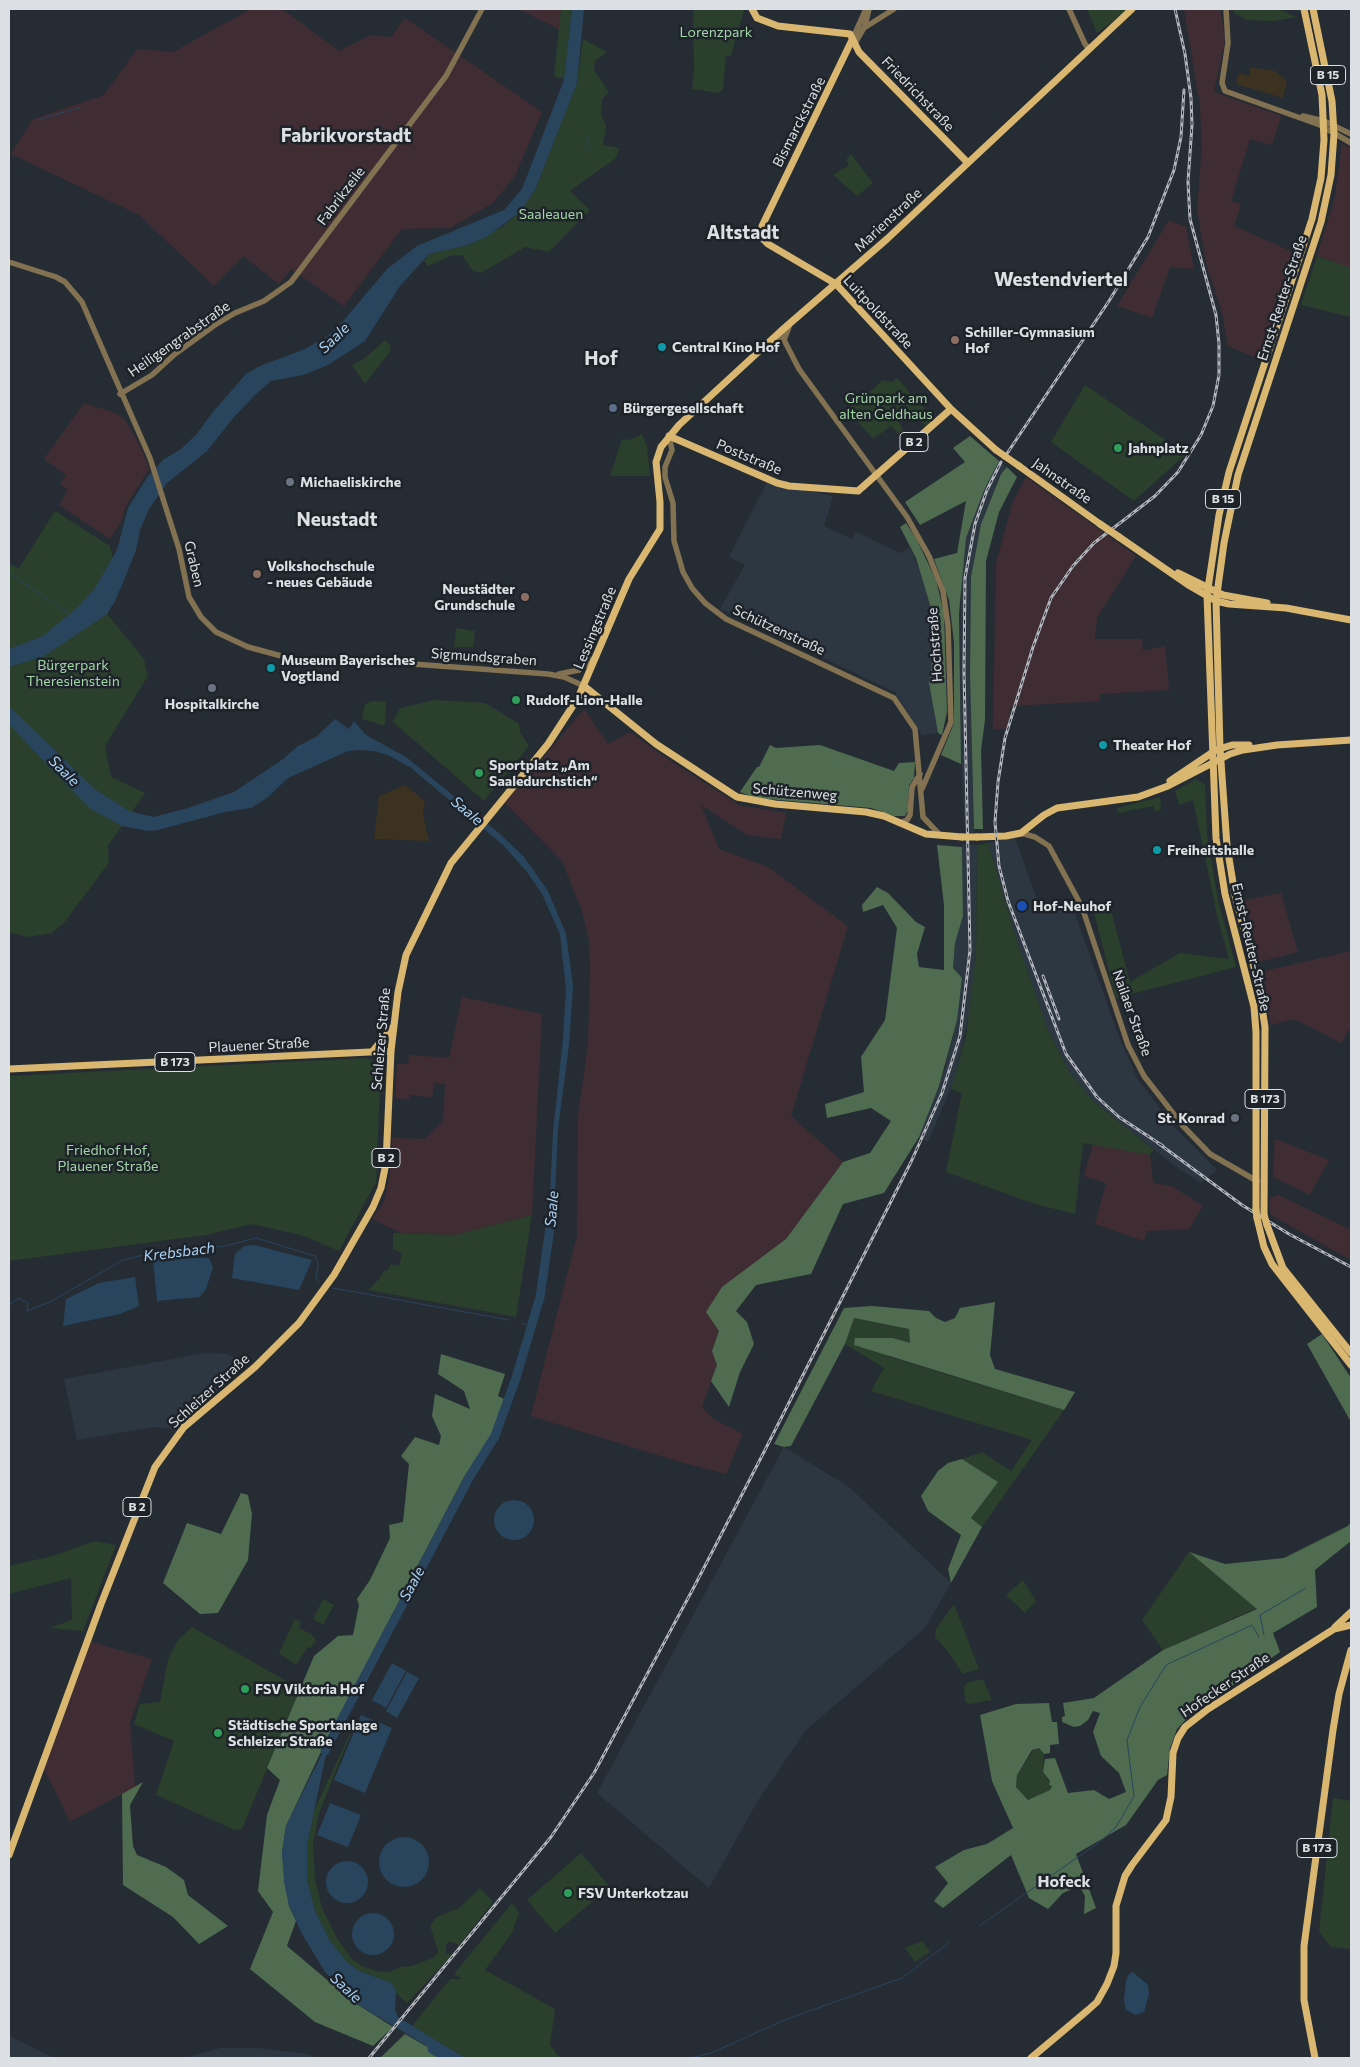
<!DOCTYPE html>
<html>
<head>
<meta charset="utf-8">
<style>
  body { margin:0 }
  #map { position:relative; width:1360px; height:2067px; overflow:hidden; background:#262c33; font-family:Commissioner,sans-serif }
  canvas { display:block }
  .frame { position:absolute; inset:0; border:10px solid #dce0e5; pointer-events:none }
</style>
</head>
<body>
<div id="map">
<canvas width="1360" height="2067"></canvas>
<div class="frame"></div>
</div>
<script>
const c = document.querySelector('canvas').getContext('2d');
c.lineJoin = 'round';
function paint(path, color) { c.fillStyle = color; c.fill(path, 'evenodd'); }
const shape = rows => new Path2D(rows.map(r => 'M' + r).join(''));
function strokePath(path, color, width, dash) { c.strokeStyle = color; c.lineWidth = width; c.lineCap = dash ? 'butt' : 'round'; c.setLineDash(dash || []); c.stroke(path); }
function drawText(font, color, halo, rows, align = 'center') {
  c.font = font + ' Commissioner,sans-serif'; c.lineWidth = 5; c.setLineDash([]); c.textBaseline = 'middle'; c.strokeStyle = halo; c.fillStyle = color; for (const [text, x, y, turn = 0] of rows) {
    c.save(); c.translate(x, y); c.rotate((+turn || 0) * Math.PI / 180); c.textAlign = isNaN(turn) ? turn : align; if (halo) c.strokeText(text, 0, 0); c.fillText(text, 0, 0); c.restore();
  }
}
paint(shape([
  [251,9,282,9,339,51,371,35,391,37,405,18,542,112,515,176,493,203,450,228,402,229,344,306,291,269,279,284,243,256,214,286,139,215,11,154,33,119,104,95,137,49,173,52],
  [518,9,561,9,559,29],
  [1184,9,1220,9,1225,39,1214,92,1281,116,1272,145,1250,139,1231,201,1241,204,1234,226,1295,253,1262,357,1259,359,1228,346,1222,312,1206,263,1197,209,1202,146,1200,106],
  [1342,144,1351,149,1351,268,1317,256,1335,197],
  [1169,220,1186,227,1194,269,1170,267,1152,318,1117,306],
  [84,403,113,412,125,419,141,448,149,469,126,506,121,522,110,539,59,505,68,490,60,484,66,475,44,459],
  [1026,477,1136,556,1097,618,1095,639,1142,639,1143,651,1165,646,1169,690,1100,694,1100,701,1011,706,1007,728,993,730,996,564,1012,504],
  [584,709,608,744,630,732,660,754,739,805,786,813,781,839,747,835,701,805,719,849,768,867,848,926,791,1116,843,1162,719,1331,712,1351,717,1365,702,1407,713,1419,743,1434,726,1474,677,1461,531,1416,577,1235,578,1117,588,1044,590,967,589,941,582,911,562,861,505,803],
  [1281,893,1298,952,1259,962,1245,900],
  [1351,951,1351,1026,1341,1043,1294,1019,1271,1025,1260,972],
  [462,997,542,1014,532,1215,455,1235,401,1233,372,1219,384,1202,390,1173,392,1138,425,1139,437,1127,443,1120,445,1084,434,1083,432,1097,409,1095,409,1100,395,1098,397,1064,408,1064,409,1055,449,1058],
  [1275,1139,1329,1160,1310,1195,1273,1177],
  [1093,1144,1150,1155,1153,1183,1172,1186,1203,1206,1189,1229,1147,1231,1144,1241,1095,1224,1106,1183,1084,1176],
  [1279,1195,1351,1230,1351,1260,1271,1215,1269,1203,1270,1198],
  [91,1642,152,1659,130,1723,135,1787,70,1822,44,1769]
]), '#402d34');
paint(shape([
  [999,461,1007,467,1000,474,981,524,971,577,970,674,974,833,965,832,960,734,961,580,966,538,985,488],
  [767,482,833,496,824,526,852,539,856,532,900,553,910,547,923,580,934,618,934,646,929,683,938,733,922,735,895,692,720,609,745,565,729,557],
  [1015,838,1042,913,1070,900,1118,1034,1137,1078,1174,1127,1217,1170,1201,1183,1175,1166,1094,1102,1068,1070,1048,1030,1018,944,988,843],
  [962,844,977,845,976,954,971,1007,953,1083,928,1142,919,1137,945,1069,957,1020,953,968,955,943,963,916],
  [205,1353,227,1354,245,1363,174,1432,170,1429,153,1427,77,1440,64,1379],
  [784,1447,849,1487,951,1583,925,1628,806,1730,757,1802,709,1888,597,1793],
  [9,2036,55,2058,9,2058],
  [220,2048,258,2048,307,2054,318,2058,184,2058]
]), '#2d3742');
paint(shape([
  [1250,67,1275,71,1287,81,1283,98,1236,84,1239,73,1249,76],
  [405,785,425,801,423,815,429,841,374,839,379,796]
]), '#3b3221');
paint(shape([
  [561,9,572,9,564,79,554,76],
  [693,9,744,10,731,56,726,56,723,89,719,93,692,89,694,71],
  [1087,9,1126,9,1127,11,1097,33],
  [1233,9,1278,9,1296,17,1274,21,1247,20,1234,13],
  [583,39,607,52,595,61,594,70,609,92,602,99,601,114,606,126,603,145,619,148,616,158,570,191,590,210,549,252,525,247,481,273,473,271,462,255,450,256,428,266,424,261,429,254,468,245,503,226,521,211,535,190,577,83],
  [851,154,873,183,857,196,833,175,849,165,846,160],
  [1317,256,1351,268,1351,317,1301,305],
  [385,340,391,346,389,353,365,384,352,365,365,358],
  [897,378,934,419,926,426,916,418,907,416,899,422,903,430,898,434,891,426,873,439,858,422,854,410,843,397,847,395,855,405,883,380,892,382],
  [1085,385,1186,454,1134,501,1051,442],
  [642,434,647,446,650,476,610,476,622,439,629,440],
  [55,511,110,546,113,558,107,614,144,659,148,676,105,746,111,777,145,793,108,846,109,863,63,924,52,933,28,937,9,932,9,564,19,568],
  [456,628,475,631,473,647,454,647],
  [435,700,485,703,519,724,520,732,529,746,484,801,393,722,400,708],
  [373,701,386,702,385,726,362,719,365,704],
  [1196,779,1205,785,1207,834,1218,900,1236,967,1116,998,1093,909,1110,906,1130,982,1180,953,1229,959,1217,915,1193,800,1179,805,1175,791],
  [1160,797,1161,810,1155,811,1153,806,1118,813,1117,808],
  [988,843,1018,944,1048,1030,1068,1070,1094,1102,1154,1150,1150,1155,1083,1143,1075,1214,1035,1204,946,1172,962,1093,951,1089,966,1036,976,954,977,845],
  [366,1058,381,1064,376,1182,339,1251,304,1236,253,1224,206,1235,9,1261,9,1076],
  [532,1215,516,1317,368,1290,380,1278,384,1270,387,1271,391,1264,399,1266,402,1253,393,1249,393,1233,455,1235],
  [853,1318,909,1329,911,1344,893,1338,855,1338,890,1357,1064,1410,982,1527,971,1518,997,1482,962,1459,982,1452,1011,1471,1032,1440,871,1391,884,1368,845,1344],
  [94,1541,116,1545,83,1631,49,1628,72,1620,71,1578,9,1594,9,1566,56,1555],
  [1189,1552,1257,1608,1163,1650,1142,1620],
  [1023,1580,1036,1601,1025,1613,1006,1595],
  [323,1599,334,1605,323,1625,313,1619],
  [954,1604,979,1669,963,1674,946,1649,935,1637,936,1629],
  [295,1619,301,1622,299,1628,311,1634,316,1640,311,1648,308,1647,296,1665,279,1653],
  [192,1627,300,1689,242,1829,235,1830,156,1795,174,1741,134,1724,140,1704,160,1702,168,1659,178,1640],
  [983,1679,992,1700,969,1704,965,1701,964,1687,967,1683],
  [358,1716,319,1813,313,1844,315,1879,322,1908,337,1938,351,1958,362,1966,376,1971,389,1972,401,1967,412,1966,435,1957,438,1951,430,1926,436,1917,459,1908,480,1888,493,1902,459,1945,449,1941,446,1945,446,1953,452,1955,407,2003,396,1993,392,1983,359,1971,347,1962,330,1941,315,1911,307,1880,307,1845,313,1813],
  [1035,1748,1039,1748,1044,1754,1043,1772,1052,1786,1050,1790,1029,1800,1016,1787,1017,1775],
  [1333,1798,1351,1801,1351,1949,1331,1947,1319,1932],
  [581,1853,610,1887,555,1933,527,1900],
  [512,1903,519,1913,512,1933,485,1970,555,2009,550,2045,560,2058,465,2058,412,2026,450,1979,461,1979,454,1974],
  [922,1941,930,1952,915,1962,905,1948]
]), '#2a3f2c');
paint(shape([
  [970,436,999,461,985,488,966,538,959,613,961,764,941,755,954,723,954,642,949,600,934,559,957,553,966,501,920,525,905,502,965,462,953,448],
  [1007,467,1017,477,999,512,986,561,985,720,981,750,983,829,974,829,970,674,971,577,981,524,1001,474],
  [906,523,916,538,936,580,944,613,947,712,942,735,938,733,929,683,934,646,934,618,916,558,900,527],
  [770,745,776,748,820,745,894,771,899,763,915,762,914,778,909,785,908,810,905,816,894,816,871,808,756,798,740,792,757,767,759,767],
  [937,845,962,847,963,916,955,943,953,968,962,978,957,1020,939,1086,919,1137,884,1193,843,1204,811,1274,756,1285,736,1311,747,1322,754,1344,740,1372,729,1407,711,1381,717,1365,712,1351,719,1331,706,1312,722,1287,786,1239,843,1162,870,1153,891,1121,871,1108,827,1118,825,1104,864,1092,861,1057,885,1020,897,928,883,905,863,912,862,905,877,887,888,893,916,922,925,927,917,954,919,967,944,970,944,905],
  [995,1302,990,1355,995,1369,1075,1392,1064,1410,854,1345,855,1338,893,1338,910,1343,909,1329,854,1318,845,1344,791,1446,784,1447,774,1444,844,1308,872,1306,929,1311,936,1318,945,1322,955,1318,960,1308],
  [1322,1334,1351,1378,1351,1422,1307,1344],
  [441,1354,505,1374,498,1396,504,1399,491,1435,464,1477,327,1739,286,1826,282,1853,289,1906,296,1921,287,1946,352,2001,393,2027,373,2046,315,2022,250,1969,273,1912,258,1891,267,1815,280,1780,267,1768,314,1656,338,1636,353,1635,359,1605,357,1599,370,1580,390,1538,389,1525,403,1522,409,1464,401,1456,415,1437,439,1445,441,1436,432,1416,435,1394,470,1409,464,1391,438,1374],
  [962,1459,998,1482,971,1518,982,1527,951,1583,948,1569,961,1535,928,1511,921,1496,938,1471,948,1463],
  [241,1493,248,1495,252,1514,248,1560,218,1613,200,1614,163,1583,187,1523,221,1534],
  [1351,1522,1351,1541,1315,1570,1317,1607,1273,1633,1280,1652,1229,1688,1212,1696,1196,1709,1177,1729,1170,1748,1167,1775,1158,1780,1126,1825,1076,1854,1096,1908,1084,1914,1085,1896,1079,1886,1063,1893,1048,1909,1029,1898,1011,1855,943,1908,934,1901,948,1883,935,1867,964,1850,987,1844,1013,1828,992,1781,980,1715,1016,1704,1049,1703,1052,1722,1057,1722,1059,1744,1050,1745,1050,1753,1044,1754,1039,1748,1032,1750,1017,1775,1016,1787,1028,1800,1050,1790,1052,1786,1049,1785,1050,1781,1043,1772,1045,1759,1055,1758,1068,1793,1094,1790,1109,1799,1126,1792,1119,1773,1101,1756,1093,1732,1100,1713,1093,1711,1088,1720,1080,1726,1074,1727,1062,1722,1062,1717,1065,1716,1063,1703,1094,1698,1163,1650,1257,1609,1189,1552,1225,1564,1284,1558,1348,1526],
  [143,1782,130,1805,133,1846,137,1855,166,1867,184,1880,188,1895,228,1926,199,1944,173,1917,123,1885,122,1794],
  [405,2034,447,2058,380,2058]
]), '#4f6c51');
paint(shape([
  [572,9,584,9,577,83,535,190,521,211,488,236,468,245,429,254,400,286,365,341,328,365,303,375,271,381,256,394,234,417,207,451,167,483,149,509,140,530,136,550,125,578,115,601,107,614,44,656,9,667,9,649,43,636,78,607,95,588,117,550,128,508,148,476,163,460,181,449,196,435,212,413,246,374,260,366,305,349,328,336,344,320,387,269,417,246,504,210,522,189,564,80],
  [9,706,96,790,129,811,154,817,188,808,234,792,283,759,298,746,316,737,335,719,349,729,354,721,366,735,406,757,500,834,524,857,548,891,566,934,573,986,569,1045,558,1129,553,1238,548,1238,553,1132,563,1039,566,989,560,934,542,894,527,872,503,845,410,767,388,755,374,751,359,750,348,751,288,778,267,798,251,808,225,812,158,830,148,831,122,826,91,809,47,765,9,724],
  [254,1245,312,1260,299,1290,232,1278,235,1254,244,1246],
  [209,1258,213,1267,206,1289,200,1297,157,1301,153,1259],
  [135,1277,139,1306,120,1314,63,1326,66,1299,99,1283],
  '494 1520a20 20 0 1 1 40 0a20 20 0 1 1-40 0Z',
  [392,1663,406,1671,386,1708,372,1700],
  [407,1672,419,1678,397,1718,386,1711],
  [361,1715,392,1728,365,1793,334,1780],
  [329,1740,307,1845,307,1880,315,1911,330,1941,347,1962,359,1971,392,1983,396,1992,395,2010,398,2017,465,2058,447,2058,352,2001,325,1972,302,1934,289,1906,284,1882,282,1853,286,1826],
  [330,1803,361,1815,348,1847,317,1835],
  '379 1862a25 25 0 1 1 50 0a25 25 0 1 1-50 0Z',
  '326 1882a21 21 0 1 1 42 0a21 21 0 1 1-42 0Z',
  '352 1934a21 21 0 1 1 42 0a21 21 0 1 1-42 0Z',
  [1133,1972,1148,1985,1149,1994,1144,2012,1136,2015,1126,2010,1124,2000,1126,1981,1128,1975]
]), '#29455e');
strokePath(shape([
  [38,120,81,107],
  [585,144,589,137],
  [586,148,589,150],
  [1351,281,1351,282],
  [9,573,52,602],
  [57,605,69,614],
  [333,1288,509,1320],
  [9,1305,19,1298,28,1303,27,1311,50,1302,123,1260,147,1254,225,1246,256,1238,315,1256,318,1264,316,1277,319,1282],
  [522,1323,532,1326],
  [1264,1635,1260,1615,1306,1588],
  [979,1926,1101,1841,1116,1827,1134,1796,1127,1740,1140,1707,1166,1665,1252,1625,1259,1637],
  [691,2058,711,2053,787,2019,902,1978,949,1943]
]), '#29455e', 1);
strokePath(shape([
  [325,1751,470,1476,495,1436,516,1378,540,1297,550,1228],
  [432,2049,446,2058]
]), '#29455e', 9);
strokePath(shape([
  [1069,9,1085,44,1089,49],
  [1226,9,1228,43,1222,83,1225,91,1320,125,1351,143],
  [864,28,894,9],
  [852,40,866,9],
  [855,43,865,26,869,9],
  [1303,116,1324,121,1351,134],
  [9,262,56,277,65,282,82,302,150,458,179,549,189,597,201,617,216,632,248,647,300,661,372,661,548,674,564,677,584,686],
  [789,327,784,340,799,369,907,517,929,556,943,591,948,626,951,722,922,789],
  [768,345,784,334],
  [120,394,152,375,175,354,215,325,235,313,264,301,291,282,446,76,482,9],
  [669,436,672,450,665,467,665,477,673,503,674,541,683,572,692,588,705,603,726,619,894,698,915,729,923,817,939,834],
  [559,674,579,670,593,659],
  [899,823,907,820,910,815,912,787,920,774],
  [1021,833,1035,837,1049,846,1082,907,1128,1045,1144,1076,1183,1126,1210,1154,1257,1181]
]), '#827251', 5.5);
strokePath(shape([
  [752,9,757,18,778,26,850,34,859,52,968,163],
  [852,40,762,226,761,237,768,244,836,284,951,409,996,450],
  [669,436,777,483,789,486,858,491,951,409],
  [1019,466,1100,524],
  [1119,537,1190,586,1216,601,1229,604,1286,608,1351,620],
  [1178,573,1223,595,1267,603],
  [584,686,656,744,737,797,775,804,866,812,884,816,926,834,962,837],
  [1170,781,1216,750,1232,745,1249,745],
  [977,837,1006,836,1021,833,1044,815,1057,808,1138,797,1168,786,1230,754,1243,750,1277,745,1351,740],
  [372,1052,393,1027],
  [9,1069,391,1051],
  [1256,1210,1256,1032,1254,1007,1225,894,1216,838,1207,595,1219,515,1229,472,1312,219,1321,178,1324,140,1322,95,1304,9],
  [1264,1215,1265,1027,1258,982,1235,895,1227,846,1220,748,1216,601,1224,543,1238,475,1321,222,1331,175,1334,134,1332,101,1313,9],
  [1257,1218,1264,1247,1272,1264,1351,1365],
  [1267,1225,1283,1268,1351,1353],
  [1335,1627,1351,1612],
  [9,1855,101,1604,155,1467,184,1427,255,1367,299,1323,334,1275,373,1207,381,1188,386,1163,391,1051,398,992,406,955,451,863,548,744,578,698,629,579,660,529,660,502,656,462,661,447,679,425,781,331,887,239,1132,9],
  [1031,2058,1088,2010,1097,2002,1107,1984,1114,1966,1116,1953,1116,1906,1125,1876,1132,1865,1166,1820,1171,1797,1173,1753,1178,1738,1185,1727,1208,1709,1334,1629,1351,1625],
  [1315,2058,1304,2000,1304,1946,1333,1730,1339,1694,1351,1650]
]), '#d9b771', 7);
const rail = shape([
  [1004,458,1109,301,1148,237,1174,170,1181,137,1184,90],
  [1043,976,1059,1019],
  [1158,1143,1242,1205,1289,1234,1351,1267],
  [1163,1146,1119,1117,1097,1097,1066,1054,1008,901,999,866,995,822,998,782,1005,738,1033,647,1051,598,1073,566,1094,543,1155,496,1178,472,1201,435,1213,406,1219,375,1219,344,1216,315,1190,219,1188,182,1192,125,1191,98,1185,54,1175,9],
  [369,2058,551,1837,594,1773,694,1587,765,1450,911,1162,942,1093,960,1036,970,950,964,671,965,578,975,524,987,490,1001,462]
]);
strokePath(rail, '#b2b6bc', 3);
strokePath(rail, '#1d2329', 1, [4]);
strokePath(shape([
  [996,450,1019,466],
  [1100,524,1119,537],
  [962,837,977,837],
  [1256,1210,1257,1218],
  [1264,1215,1267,1225]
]), '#d9b771', 7);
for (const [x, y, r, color] of [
  [955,340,5,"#8d6e63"],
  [662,347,5,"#0f9aa8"],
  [613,408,5,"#5c6f8a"],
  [1118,448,5,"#2e9e5b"],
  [290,482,5,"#6b7280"],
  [257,574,5,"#8d6e63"],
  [525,597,5,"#8d6e63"],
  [271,668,5,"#0f9aa8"],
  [212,688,5,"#6b7280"],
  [516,700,5,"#2e9e5b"],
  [1103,745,5,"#0f9aa8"],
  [479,773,5,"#2e9e5b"],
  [1157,850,5,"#0f9aa8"],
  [1022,906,6,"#1a4fb4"],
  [1235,1118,5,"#6b7280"],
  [245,1689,5,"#2e9e5b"],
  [218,1733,5,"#2e9e5b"],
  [568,1893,5,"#2e9e5b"]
]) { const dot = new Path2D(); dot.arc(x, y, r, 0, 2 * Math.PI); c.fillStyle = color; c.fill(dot); strokePath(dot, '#1d2329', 2); }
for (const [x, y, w] of [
  [1328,75,35],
  [914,442,28],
  [1223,499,35],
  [175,1062,40],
  [1265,1099,40],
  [386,1158,28],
  [137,1507,28],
  [1317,1848,40]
]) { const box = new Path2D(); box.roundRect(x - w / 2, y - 9.5, w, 19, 4); c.fillStyle = '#1d2329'; c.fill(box); strokePath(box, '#dce0e5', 1); }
drawText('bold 12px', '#dce0e5', null, [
  ["B 15",1328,75],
  ["B 2",914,442],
  ["B 15",1223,499],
  ["B 173",175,1062],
  ["B 173",1265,1099],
  ["B 2",386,1158],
  ["B 2",137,1507],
  ["B 173",1317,1848]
]);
drawText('14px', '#a3d6a6', '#1d2329', [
  ["Lorenzpark",716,32],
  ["Saaleauen",551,214],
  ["Grünpark am",886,398],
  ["alten Geldhaus",886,414],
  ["Bürgerpark",73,665],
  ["Theresienstein",73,681],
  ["Friedhof Hof,",108,1150],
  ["Plauener Straße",108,1166]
]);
drawText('14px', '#dce0e5', '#1d2329', [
  ["Friedrichstraße",918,94,46],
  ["Bismarckstraße",799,122,-63],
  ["Fabrikzeile",341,196,-53],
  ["Marienstraße",888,220,-43],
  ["Ernst-Reuter-Straße",1282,298,-72],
  ["Luitpoldstraße",878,312,47],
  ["Heiligengrabstraße",179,339,-35],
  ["Poststraße",749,457,23],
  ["Jahnstraße",1062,481,35],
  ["Graben",194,564,77],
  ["Lessingstraße",595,628,-67],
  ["Schützenstraße",779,630,25],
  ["Hochstraße",935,645,-94],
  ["Sigmundsgraben",484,657,4],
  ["Schützenweg",795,792,5],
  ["Ernst-Reuter-Straße",1251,947,77],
  ["Nailaer Straße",1132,1013,70],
  ["Schleizer Straße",381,1039,-85],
  ["Plauener Straße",259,1045,-3],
  ["Schleizer Straße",209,1391,-42],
  ["Hofecker Straße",1225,1685,-34]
]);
drawText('bold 14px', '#dce0e5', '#1d2329', [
  ["Schiller-Gymnasium",965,332],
  ["Hof",965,348],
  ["Central Kino Hof",672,347],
  ["Bürgergesellschaft",623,408],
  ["Jahnplatz",1128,448],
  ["Michaeliskirche",300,482],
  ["Volkshochschule",267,566],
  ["- neues Gebäude",267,582],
  ["Neustädter",515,589,"right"],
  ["Grundschule",515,605,"right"],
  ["Museum Bayerisches",281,660],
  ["Vogtland",281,676],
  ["Rudolf-Lion-Halle",526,700],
  ["Hospitalkirche",212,704,"center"],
  ["Theater Hof",1113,745],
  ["Sportplatz „Am",489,765],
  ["Saaledurchstich“",489,781],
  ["Freiheitshalle",1167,850],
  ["Hof-Neuhof",1033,906],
  ["St. Konrad",1225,1118,"right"],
  ["FSV Viktoria Hof",255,1689],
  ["Städtische Sportanlage",228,1725],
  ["Schleizer Straße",228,1741],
  ["FSV Unterkotzau",578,1893]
], 'left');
drawText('italic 15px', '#a9d1f6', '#1d2329', [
  ["Saale",334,338,-44],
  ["Saale",64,771,45],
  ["Saale",467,811,40],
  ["Saale",552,1209,-85],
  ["Krebsbach",179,1252,-7],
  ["Saale",412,1584,-62],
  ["Saale",346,1988,43]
]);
drawText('bold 16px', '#dce0e5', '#1d2329', [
  ["Hofeck",1064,1882]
]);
drawText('bold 19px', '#dce0e5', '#1d2329', [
  ["Fabrikvorstadt",346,136],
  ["Altstadt",743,233],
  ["Westendviertel",1061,280],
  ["Hof",601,359],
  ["Neustadt",337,520]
]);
</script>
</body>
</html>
